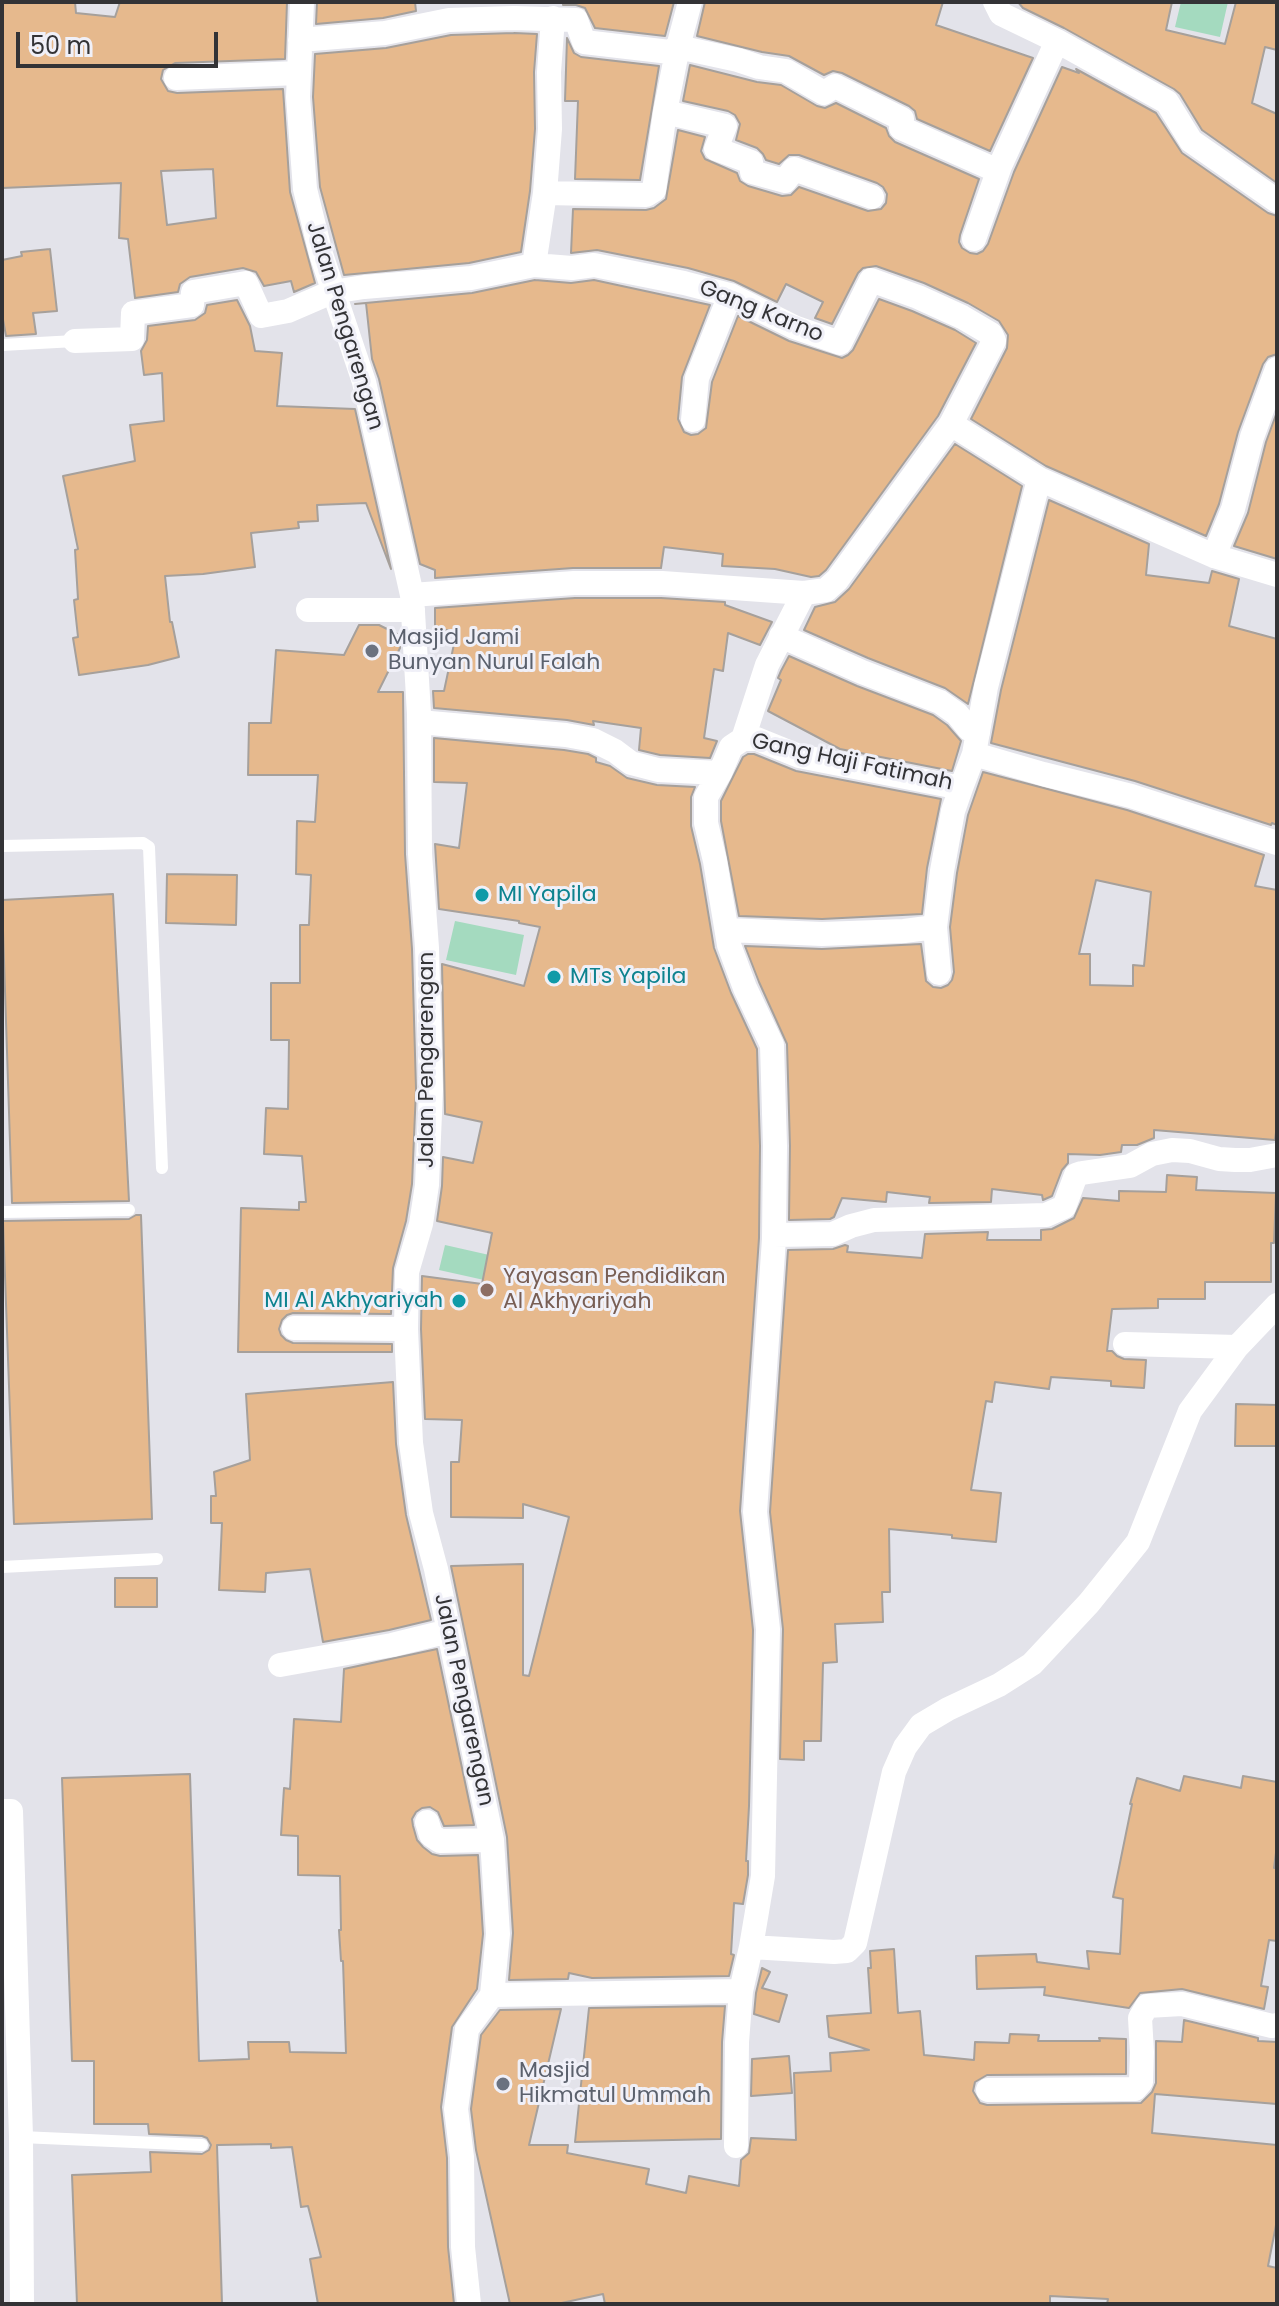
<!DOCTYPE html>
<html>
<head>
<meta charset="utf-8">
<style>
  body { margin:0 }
  #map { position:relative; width:1279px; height:2306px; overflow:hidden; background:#e3e3ea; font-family:Poppins,sans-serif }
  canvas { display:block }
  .frame { position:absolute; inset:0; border:4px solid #333336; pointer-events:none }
  .scale { position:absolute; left:16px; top:32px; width:202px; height:36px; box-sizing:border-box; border:4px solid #333336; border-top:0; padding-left:10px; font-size:24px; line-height:28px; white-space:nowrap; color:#333336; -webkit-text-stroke:6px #f0f0f8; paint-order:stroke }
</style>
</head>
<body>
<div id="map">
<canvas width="1279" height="2306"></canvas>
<div class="frame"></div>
<div class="scale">50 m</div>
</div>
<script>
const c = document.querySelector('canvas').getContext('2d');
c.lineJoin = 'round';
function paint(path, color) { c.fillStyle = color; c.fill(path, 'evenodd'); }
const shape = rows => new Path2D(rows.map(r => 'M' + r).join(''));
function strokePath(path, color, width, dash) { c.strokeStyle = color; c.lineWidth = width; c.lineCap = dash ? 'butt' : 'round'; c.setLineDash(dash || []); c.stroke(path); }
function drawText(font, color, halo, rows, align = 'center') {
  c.font = font + ' Poppins,sans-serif'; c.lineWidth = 6; c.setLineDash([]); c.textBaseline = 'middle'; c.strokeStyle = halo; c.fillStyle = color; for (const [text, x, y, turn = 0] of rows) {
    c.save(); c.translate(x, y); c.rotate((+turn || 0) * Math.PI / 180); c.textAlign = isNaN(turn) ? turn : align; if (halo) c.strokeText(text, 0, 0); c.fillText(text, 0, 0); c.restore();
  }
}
paint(shape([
  [1181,2,1228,2,1220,37,1175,27],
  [455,921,524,935,516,975,446,960],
  [445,1245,507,1259,502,1284,439,1270]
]), '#a4dabf');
const building = shape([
  [2,2,75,2,76,13,115,17,120,2,287,2,285,59,175,63,163,70,161,79,168,91,177,93,283,89,290,192,315,283,294,292,291,281,264,286,256,272,243,268,190,277,180,284,178,292,135,298,128,239,119,238,121,183,2,188,2,2],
  [213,169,216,218,167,225,161,171,213,169],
  [317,2,415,2,416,11,383,18,316,24,317,2],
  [563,2,674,2,665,36,595,28,585,8,576,5,563,5,563,2],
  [705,2,943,2,936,25,1033,58,990,151,917,119,915,111,909,106,842,73,833,71,824,75,789,56,762,52,697,36,705,2],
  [1018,2,1172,2,1166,30,1225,44,1236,2,1277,2,1277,50,1265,47,1252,103,1277,114,1277,183,1202,130,1180,94,1174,89,1064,28,1023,8,1018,2],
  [514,33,537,34,534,72,535,129,530,191,521,252,469,263,344,275,320,187,313,97,315,54,386,48,451,35,514,33],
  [567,38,574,53,581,57,659,66,640,180,575,179,578,101,565,101,567,38],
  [690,65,757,82,781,85,817,106,825,108,836,103,886,128,889,136,895,142,979,179,960,235,959,242,962,248,970,253,977,254,983,251,988,244,1014,172,1062,67,1079,73,1076,69,1156,113,1182,153,1268,213,1277,216,1277,354,1268,357,1263,364,1238,432,1219,504,1206,536,1046,466,971,419,1007,348,1008,335,999,321,968,303,924,283,876,266,863,268,858,273,832,324,815,318,823,302,786,284,777,302,734,281,688,268,597,250,571,253,573,209,646,210,654,208,666,199,678,130,705,137,701,151,705,159,737,173,740,181,748,186,782,196,791,195,799,187,868,211,881,209,886,203,887,194,883,187,877,183,799,155,789,155,779,164,766,160,763,154,757,148,736,140,740,124,735,115,728,111,683,101,690,65],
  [50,249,57,311,33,313,36,334,6,336,2,314,2,260,22,256,21,252,50,249],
  [535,280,571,283,594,280,710,305,682,377,678,419,684,432,691,435,698,434,706,428,712,382,738,316,789,341,842,358,848,355,853,350,879,299,912,311,955,330,976,343,938,416,826,570,819,576,811,577,775,569,722,566,723,554,664,547,661,568,573,568,435,578,435,570,420,564,379,379,372,359,366,303,355,304,472,293,535,280],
  [237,300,250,326,255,351,282,353,277,406,355,409,391,569,366,503,317,505,318,521,298,522,299,528,251,533,255,567,203,574,165,576,170,622,172,622,179,657,148,665,79,675,73,638,78,637,74,600,78,599,75,550,78,549,63,476,135,461,130,425,164,421,162,373,144,375,141,351,147,340,148,326,195,320,205,313,207,305,237,300],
  [1277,412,1277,559,1234,546,1248,513,1266,442,1277,412],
  [955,444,1022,486,968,704,945,688,868,658,804,630,815,607,835,602,849,589,955,444],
  [1049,500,1149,544,1146,575,1209,583,1212,571,1239,579,1229,626,1277,639,1277,825,1272,823,1271,825,1135,781,991,743,1001,690,1049,500],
  [575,598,661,598,725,602,725,605,772,622,760,645,728,633,723,671,714,669,704,738,717,741,710,758,660,755,639,750,641,728,593,721,594,725,567,720,434,708,433,691,444,691,457,630,435,630,435,608,575,598],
  [359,625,379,625,399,635,400,648,378,692,403,692,405,854,412,949,416,1089,412,1184,406,1221,393,1268,391,1314,293,1313,287,1315,282,1320,279,1329,281,1335,286,1340,293,1343,392,1344,392,1352,238,1352,241,1208,299,1210,299,1202,306,1202,302,1156,264,1154,266,1108,288,1109,289,1040,271,1040,271,983,300,983,300,925,309,925,311,875,296,874,297,821,315,822,318,775,248,775,249,723,271,723,276,650,344,655,359,625],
  [789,656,857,686,933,715,947,725,961,741,952,771,840,749,768,711,781,680,778,678,781,671,789,656],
  [434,738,564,750,588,754,596,758,596,762,610,766,627,778,657,785,695,787,691,797,691,826,700,864,714,948,731,993,757,1049,760,1146,759,1238,740,1511,753,1630,749,1806,746,1861,748,1861,748,1875,743,1904,734,1903,731,1954,734,1955,729,1976,592,1978,569,1973,568,1979,509,1980,513,1933,507,1837,451,1566,523,1564,523,1675,529,1676,569,1517,523,1504,523,1518,451,1517,451,1462,459,1462,462,1420,425,1419,421,1329,422,1276,482,1284,492,1233,437,1221,442,1186,443,1157,473,1163,482,1122,445,1114,442,964,524,986,540,927,519,923,519,921,439,909,435,844,459,848,467,783,434,782,434,738],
  [748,754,754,754,796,771,941,799,927,868,922,914,822,919,739,916,721,821,721,801,743,757,748,754],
  [983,772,1127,810,1264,855,1255,886,1277,890,1277,1124,1275,1140,1154,1130,1154,1138,1137,1145,1122,1145,1121,1152,1100,1155,1068,1154,1068,1163,1062,1170,1052,1196,1043,1200,1042,1195,992,1189,991,1202,929,1203,930,1197,887,1192,886,1202,842,1198,834,1217,830,1219,789,1220,790,1146,787,1044,759,982,745,946,822,949,921,944,926,981,933,987,941,988,948,985,952,980,954,972,950,927,957,873,968,815,983,772],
  [1096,880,1151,892,1144,966,1133,965,1133,986,1090,985,1090,954,1079,954,1096,880],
  [167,874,237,875,236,925,166,923,167,874],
  [113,894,129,1201,12,1203,2,900,113,894],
  [1167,1175,1197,1177,1196,1190,1276,1193,1274,1243,1271,1243,1271,1282,1205,1282,1205,1299,1158,1299,1158,1308,1112,1309,1107,1351,1112,1351,1117,1356,1124,1359,1146,1360,1144,1388,1111,1386,1111,1381,1051,1377,1049,1389,995,1382,992,1402,986,1401,971,1490,1001,1493,996,1542,952,1538,952,1535,889,1529,890,1592,882,1592,883,1622,835,1624,837,1662,823,1663,821,1741,804,1741,804,1760,780,1759,783,1629,770,1512,788,1250,833,1249,845,1245,848,1246,847,1252,922,1258,925,1234,988,1232,987,1240,1041,1240,1041,1230,1052,1229,1074,1218,1083,1198,1119,1201,1119,1191,1166,1192,1167,1175],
  [136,1215,141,1215,152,1519,14,1524,3,1221,129,1219,136,1215],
  [393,1382,396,1444,406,1515,431,1620,389,1630,323,1642,310,1569,266,1573,265,1592,219,1590,222,1523,211,1523,211,1496,216,1496,214,1472,250,1460,246,1394,393,1382],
  [1236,1404,1277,1405,1277,1446,1235,1446,1236,1404],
  [115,1578,157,1578,157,1607,115,1607,115,1578],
  [437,1649,474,1825,444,1826,438,1812,430,1807,422,1808,416,1812,412,1819,413,1826,417,1840,423,1847,432,1854,440,1856,478,1855,483,1934,477,1989,452,2027,441,2107,447,2158,448,2247,454,2304,318,2304,310,2259,321,2257,308,2206,301,2207,292,2147,271,2148,271,2144,217,2145,222,2304,77,2304,72,2175,151,2172,150,2152,202,2154,209,2150,211,2145,207,2138,202,2136,149,2134,148,2124,94,2124,94,2061,72,2061,62,1778,190,1774,199,2061,249,2059,248,2042,289,2042,290,2052,346,2053,343,1961,341,1961,339,1930,341,1930,340,1876,298,1875,298,1836,281,1835,284,1788,290,1789,294,1719,341,1722,344,1669,437,1649],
  [1184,1776,1241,1788,1243,1776,1277,1782,1277,1845,1274,1868,1277,1868,1277,1941,1269,1940,1261,1986,1268,1987,1264,2009,1182,1989,1140,1993,1129,2008,1044,1995,1045,1987,977,1989,976,1956,1036,1954,1037,1962,1089,1969,1087,1951,1120,1954,1123,1899,1113,1897,1132,1804,1130,1804,1137,1778,1180,1791,1184,1776],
  [894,1949,898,2013,920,2011,924,2055,974,2060,975,2042,1009,2043,1010,2034,1039,2035,1038,2041,1100,2041,1099,2038,1126,2039,1126,2074,987,2075,975,2082,973,2091,980,2103,987,2105,1141,2103,1152,2092,1156,2083,1156,2041,1182,2042,1184,2020,1258,2038,1258,2041,1277,2042,1277,2104,1155,2094,1152,2133,1277,2145,1277,2220,1268,2266,1277,2268,1277,2304,1107,2304,1108,2299,1050,2296,1050,2304,605,2304,603,2294,557,2304,510,2304,476,2150,471,2109,481,2035,500,2010,561,2009,529,2145,568,2145,567,2153,649,2169,646,2184,686,2193,689,2176,739,2186,741,2160,749,2153,751,2138,796,2140,794,2073,831,2071,830,2053,869,2050,829,2037,827,2016,871,2013,868,1968,871,1968,870,1951,894,1949],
  [762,1968,770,1972,762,1988,787,1995,779,2022,754,2014,756,1993,762,1968],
  [725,2006,722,2042,721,2139,575,2142,589,2008,725,2006],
  [789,2056,792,2093,751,2096,752,2059,789,2056]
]);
paint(building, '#e6b98d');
strokePath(building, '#a6a09b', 2);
strokePath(shape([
  [2,345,75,341],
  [2,846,143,843,149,847,162,1168],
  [2,1212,129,1210],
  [2,1567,157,1559],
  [21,2137,202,2145]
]), '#fff', 12);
strokePath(shape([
  [302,2,298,97,305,189,321,254,364,382,412,595,419,714,420,854,427,948,431,1089,427,1185,421,1224,407,1272,406,1329,411,1443,421,1513,436,1569,492,1840,498,1934,492,1995,467,2029,456,2109,462,2157,463,2247,469,2304],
  [995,2,1001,14,1057,41,1167,102,1191,141,1277,201],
  [300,40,385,33,449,20,514,18,576,20,584,42,670,52,678,47,738,60,759,67,786,71,824,93,835,86,902,119,901,128,998,171],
  [176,78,298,73],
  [665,112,725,126,716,149,751,162,752,172,785,181,794,169,872,197],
  [545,193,646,195,654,190,665,112,678,47,690,2],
  [974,239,1000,166,1057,41],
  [534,265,545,193,550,129,549,72,553,18],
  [75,341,132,339,133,313,192,305,193,292,246,283,261,316,288,311,332,292,364,287,471,278,534,265,572,268,594,265,684,283,730,295,794,327,840,343,871,280,918,297,962,317,991,334,994,341,951,424,837,580,826,590,804,593,662,583,574,583,412,595],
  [693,420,697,378,730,295],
  [951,424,1039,479,1214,556,1277,575],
  [1214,556,1233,509,1252,437,1277,369],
  [308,610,413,610],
  [781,636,862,672,940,702,957,714,969,729,978,733],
  [419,722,566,735,593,740,615,751,631,763,658,770,720,773,731,747,743,739,757,739,799,756,961,788,974,754,986,687,1039,479],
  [743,739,767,665,804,593],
  [974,754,1043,774,1131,796,1277,843],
  [720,773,706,797,706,823,715,861,729,945,745,988,772,1045,775,1146,774,1239,755,1512,768,1629,763,1876,751,1947,741,1991,737,2042,736,2146],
  [727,930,822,934,904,931,935,927],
  [939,973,935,927,942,871,953,811,961,788],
  [774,1235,833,1234,851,1226,874,1220,1046,1215,1064,1207,1076,1175,1082,1173,1130,1166,1152,1154,1172,1150,1190,1151,1219,1159,1235,1160,1250,1160,1277,1155],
  [294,1328,406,1329],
  [1125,1344,1237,1347],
  [280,1665,392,1645,449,1631],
  [2,1811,11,1811,21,2137,22,2304],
  [427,1822,431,1835,440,1841,492,1840],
  [751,1947,834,1952,847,1951,855,1943,894,1772,905,1747,921,1725,948,1709,999,1685,1032,1664,1089,1603,1138,1542,1190,1411,1237,1347,1277,1305],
  [492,1995,741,1991],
  [988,2090,1135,2089,1141,2082,1142,2052,1140,2018,1147,2006,1182,2004,1272,2026,1277,2025]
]), '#fff', 24);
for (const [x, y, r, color] of [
  [372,651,8,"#6b7280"],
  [482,895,8,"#0f9aa8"],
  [554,977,8,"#0f9aa8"],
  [487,1290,8,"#8d6e63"],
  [459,1301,8,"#0f9aa8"],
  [503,2084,8,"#6b7280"]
]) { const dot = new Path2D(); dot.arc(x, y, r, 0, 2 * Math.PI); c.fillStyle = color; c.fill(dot); strokePath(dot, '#f0f0f8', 3); }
drawText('22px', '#333336', '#f0f0f8', [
  ["Gang Karno",761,312,22],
  ["Jalan Pengarengan",344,326,73],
  ["Gang Haji Fatimah",852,763,12],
  ["Jalan Pengarengan",427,1060,-90],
  ["Jalan Pengarengan",463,1700,78]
]);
drawText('22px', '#5b616d', '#f0f0f8', [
  ["Masjid Jami",388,638],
  ["Bunyan Nurul Falah",388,663],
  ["Masjid",519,2071],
  ["Hikmatul Ummah",519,2096]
], 'left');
drawText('22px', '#0d838f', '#f0f0f8', [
  ["MI Yapila",498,895],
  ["MTs Yapila",570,977],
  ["MI Al Akhyariyah",443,1301,"right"]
], 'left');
drawText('22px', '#785e54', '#f0f0f8', [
  ["Yayasan Pendidikan",503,1277],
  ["Al Akhyariyah",503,1302]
], 'left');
</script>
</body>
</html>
